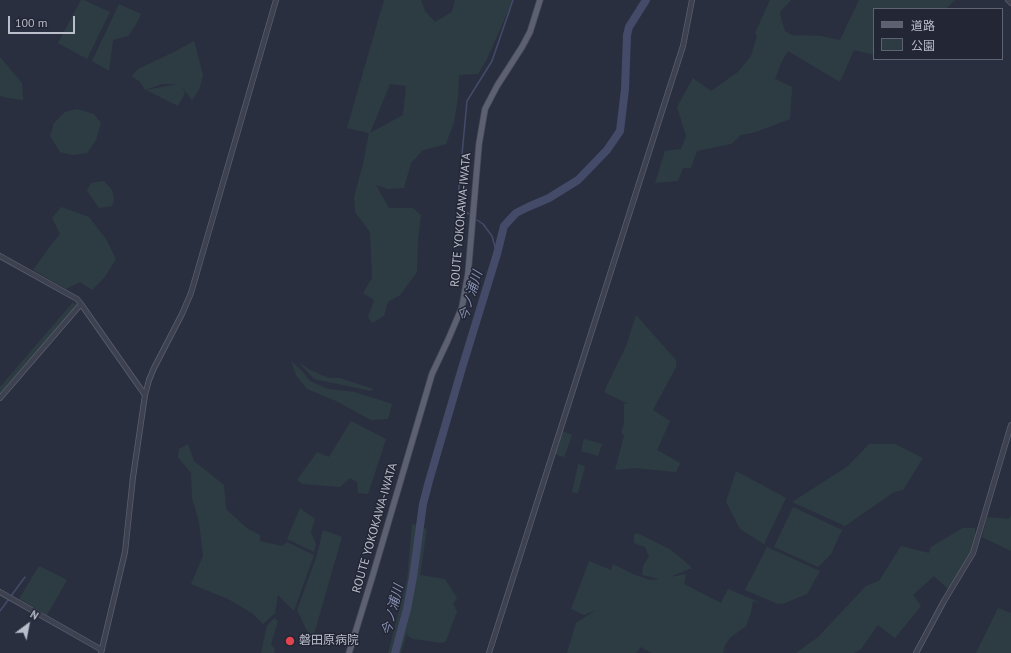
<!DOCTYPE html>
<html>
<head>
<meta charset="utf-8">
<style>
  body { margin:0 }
  #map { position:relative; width:1011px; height:653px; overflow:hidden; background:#2a2f40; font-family:"PT Sans","Noto Sans JP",sans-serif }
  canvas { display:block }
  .legend { position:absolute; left:873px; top:8px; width:130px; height:52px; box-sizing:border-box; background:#222635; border:1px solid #5f6271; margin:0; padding:5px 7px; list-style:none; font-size:12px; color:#babdca }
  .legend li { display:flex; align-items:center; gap:8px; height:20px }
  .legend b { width:20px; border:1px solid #5f6271 }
  .north { position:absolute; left:8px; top:605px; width:40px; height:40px; -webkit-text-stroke:3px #222635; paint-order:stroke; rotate:32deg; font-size:11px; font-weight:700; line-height:16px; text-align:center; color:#babdca }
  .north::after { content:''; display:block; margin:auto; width:14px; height:18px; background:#babdca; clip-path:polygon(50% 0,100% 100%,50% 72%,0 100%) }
  .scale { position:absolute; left:8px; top:16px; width:67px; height:18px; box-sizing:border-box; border:2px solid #babdca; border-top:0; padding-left:5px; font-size:12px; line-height:14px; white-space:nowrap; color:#babdca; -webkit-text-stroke:3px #222635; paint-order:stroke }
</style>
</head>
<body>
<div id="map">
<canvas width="1011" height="653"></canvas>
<ul class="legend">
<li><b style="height:5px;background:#5c6070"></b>道路</li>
<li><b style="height:11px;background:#2d3c42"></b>公園</li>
</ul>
<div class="north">N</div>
<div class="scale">100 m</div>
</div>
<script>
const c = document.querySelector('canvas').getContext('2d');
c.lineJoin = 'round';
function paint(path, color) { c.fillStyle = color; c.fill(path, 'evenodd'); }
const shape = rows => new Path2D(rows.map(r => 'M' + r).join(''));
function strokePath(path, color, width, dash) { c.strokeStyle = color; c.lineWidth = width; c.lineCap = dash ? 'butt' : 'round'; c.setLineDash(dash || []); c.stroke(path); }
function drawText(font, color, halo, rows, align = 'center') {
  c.font = font + ' "PT Sans","Noto Sans JP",sans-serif'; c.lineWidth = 3; c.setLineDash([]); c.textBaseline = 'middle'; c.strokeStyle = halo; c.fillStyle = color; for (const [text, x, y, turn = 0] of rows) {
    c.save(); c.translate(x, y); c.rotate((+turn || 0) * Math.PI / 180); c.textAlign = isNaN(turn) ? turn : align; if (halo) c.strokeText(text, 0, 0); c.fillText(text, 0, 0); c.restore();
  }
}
paint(shape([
  [81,0,84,0,110,12,87,59,58,43],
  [384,0,421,0,425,11,435,22,452,12,455,0,513,0,486,61,478,74,459,75,458,98,454,122,446,144,423,150,411,163,404,188,388,189,376,185,389,208,413,208,421,215,418,240,417,272,400,295,388,302,384,316,372,323,368,317,374,300,363,293,372,278,370,232,355,212,354,197,363,164,369,133,347,128],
  [390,84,406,86,403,115,370,133],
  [770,0,791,0,781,11,780,11,781,18,785,31,792,35,821,36,840,40,859,0,955,0,946,9,874,9,874,55,854,50,840,82,788,51,781,63,775,79,792,87,790,119,756,132,741,135,731,144,697,151,691,168,683,168,678,181,655,183,665,151,681,149,686,136,677,107,693,78,711,91,738,72,751,56,757,36,755,33],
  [119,4,141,14,135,26,128,36,113,40,109,71,92,61],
  [194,41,203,75,199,90,192,100,182,87,185,93,178,106,146,90,177,84,162,84,145,90,140,82,132,76,138,69,174,52],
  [0,57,22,83,23,100,3,97,0,95],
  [77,109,94,114,101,123,96,140,87,153,73,155,60,152,50,136,54,123,65,112],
  [104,181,112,190,114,200,112,206,99,208,87,191,91,183],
  [61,207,89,217,106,239,116,259,104,278,92,290,80,282,66,289,33,270,51,245,60,234,52,218],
  [73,302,79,307,0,396,0,387],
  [636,315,676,360,676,367,653,410,670,421,657,450,680,463,676,472,634,468,615,470,624,436,621,432,624,424,624,404,628,404,604,392,627,344],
  [291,361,302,371,310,381,328,389,355,392,392,404,388,419,371,420,336,401,307,389,296,375],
  [299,362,310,370,329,378,340,378,373,389,371,391,314,379,302,366],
  [351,421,386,439,368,494,358,493,357,482,350,478,340,487,302,484,297,480,317,452,329,457],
  [562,431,572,435,564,457,554,454],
  [584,439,602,444,598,456,581,451],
  [188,444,194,461,224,485,226,509,248,529,260,535,260,541,282,546,287,542,314,555,294,611,278,595,275,613,263,624,252,613,228,599,191,584,203,556,199,522,192,498,191,473,178,457,179,449],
  [869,444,895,444,923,458,903,490,894,492,845,526,792,502,848,466],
  [578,464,585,466,578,493,572,492],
  [736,471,786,498,764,544,740,529,726,502],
  [793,507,842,530,831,554,818,567,774,547],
  [300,508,315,519,311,532,316,544,314,552,287,539],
  [1011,515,1011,551,982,537,987,517,1009,519],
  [412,524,427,529,420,575,445,579,457,598,453,604,457,611,446,641,442,643,413,639,407,635,408,630,401,653,388,653,407,580],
  [963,528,975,528,975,549,948,589,934,576,913,595,921,606,895,638,878,625,861,649,854,653,796,653,818,637,866,586,879,581,901,546,929,553,931,547],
  [323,530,342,537,312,641,297,610,317,555],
  [637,533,671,550,689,565,692,569,689,569,670,577,686,574,684,584,721,603,728,589,761,603,753,601,751,612,746,626,731,637,725,645,723,653,652,653,642,648,642,646,636,653,567,653,576,623,596,610,584,615,571,609,589,561,611,570,613,564,633,574,650,580,659,579,642,575,643,566,649,556,645,547,634,543,634,535],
  [767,547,820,571,807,594,785,603,778,604,745,590],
  [39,566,67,580,47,615,19,599],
  [998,608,1011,613,1011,653,976,653],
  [274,618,278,621,271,644,275,650,274,653,261,653,267,626]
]), '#2d3c42');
strokePath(shape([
  [469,214,464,210,458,197,467,101,492,61,513,0],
  [477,220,483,224,492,236,497,254],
  [0,611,25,577]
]), '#434b69', 1.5);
strokePath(shape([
  [395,653,407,609,413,577,423,504,429,481,462,368,497,254,504,226,516,213,528,207,549,198,578,180,607,150,620,131,625,89,627,35,629,27,646,0]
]), '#434b69', 8);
const minor = shape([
  [1008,0,1011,3],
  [0,256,77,299,81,304,145,395],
  [0,398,81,304],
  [0,592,102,650],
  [101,653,125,552,133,477,145,395,149,380,154,368,182,314,191,293,276,0],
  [489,653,664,105,683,46,692,0],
  [916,653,944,601,973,553,1011,425]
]);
const major = shape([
  [349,653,372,578,432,374,448,340,462,307,468,274,479,144,485,109,497,86,522,47,530,32,540,0]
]);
strokePath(minor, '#5b5f6d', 6);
strokePath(major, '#474a59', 7);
strokePath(minor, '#3d4150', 4.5);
strokePath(major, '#5c6070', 5.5);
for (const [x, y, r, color] of [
  [290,641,5,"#e0444e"]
]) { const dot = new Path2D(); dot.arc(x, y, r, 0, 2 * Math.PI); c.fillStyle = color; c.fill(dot); strokePath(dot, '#222635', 1.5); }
drawText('12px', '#babdca', '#222635', [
  ["ROUTE YOKOKAWA-IWATA",461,220,-85],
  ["ROUTE YOKOKAWA-IWATA",375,528,-74]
]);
drawText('12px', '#babdca', '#222635', [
  ["磐田原病院",299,641]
], 'left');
drawText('italic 13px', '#858eae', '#222635', [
  ["今ノ浦川",471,296,-73],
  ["今ノ浦川",393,610,-76]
]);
</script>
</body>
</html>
